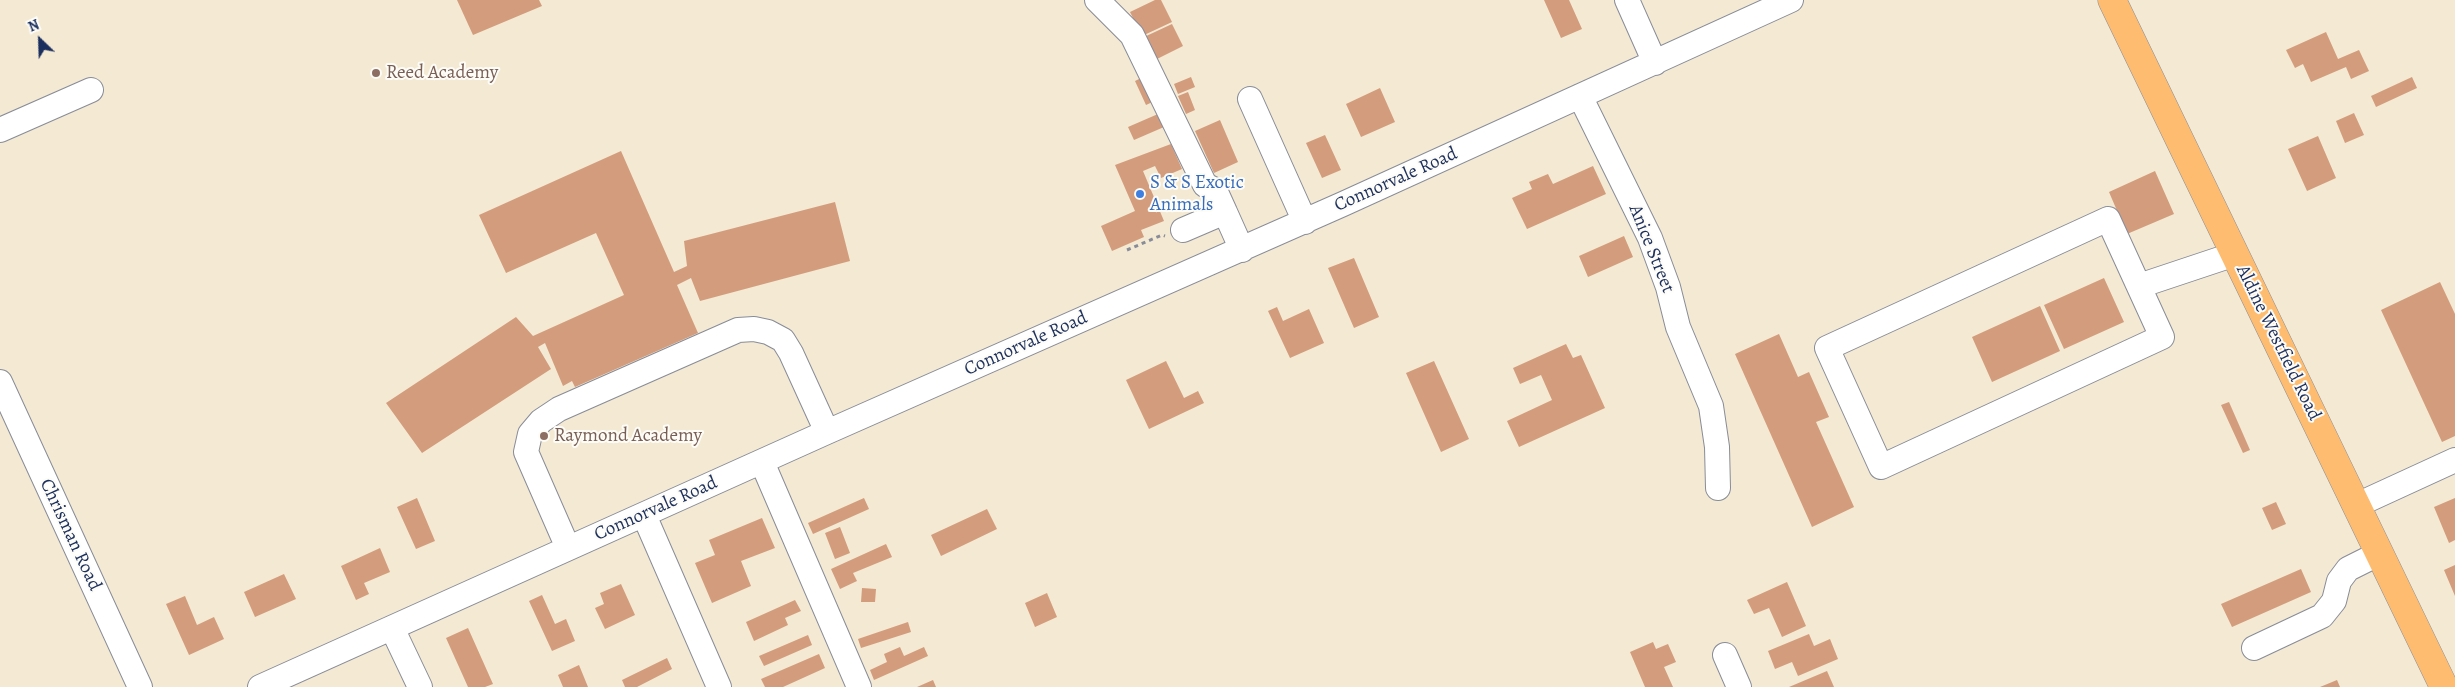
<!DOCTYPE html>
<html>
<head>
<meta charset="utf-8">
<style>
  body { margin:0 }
  #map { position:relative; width:2455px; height:687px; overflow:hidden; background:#f4e9d3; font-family:Alegreya,serif }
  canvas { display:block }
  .north { position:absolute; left:15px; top:15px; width:50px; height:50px; -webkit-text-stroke:4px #fdfcf7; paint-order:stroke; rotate:336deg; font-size:14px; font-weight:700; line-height:20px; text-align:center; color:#1b2f5e }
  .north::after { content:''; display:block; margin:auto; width:18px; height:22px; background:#1b2f5e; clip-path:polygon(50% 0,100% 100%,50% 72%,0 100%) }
</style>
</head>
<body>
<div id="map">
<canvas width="2455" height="687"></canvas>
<div class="north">N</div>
</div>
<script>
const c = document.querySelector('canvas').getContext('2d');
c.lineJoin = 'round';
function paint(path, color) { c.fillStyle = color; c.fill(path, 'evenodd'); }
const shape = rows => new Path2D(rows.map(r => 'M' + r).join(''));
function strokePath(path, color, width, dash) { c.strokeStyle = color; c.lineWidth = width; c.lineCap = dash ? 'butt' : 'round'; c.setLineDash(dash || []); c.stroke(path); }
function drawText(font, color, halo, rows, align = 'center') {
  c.font = font + ' Alegreya,serif'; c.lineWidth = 4; c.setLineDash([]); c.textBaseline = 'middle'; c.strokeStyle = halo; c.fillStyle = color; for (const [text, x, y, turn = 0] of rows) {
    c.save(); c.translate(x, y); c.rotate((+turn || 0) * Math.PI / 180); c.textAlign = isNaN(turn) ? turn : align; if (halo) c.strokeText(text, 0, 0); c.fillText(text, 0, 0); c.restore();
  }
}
paint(shape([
  [457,0,539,0,542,6,473,35],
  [1155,0,1161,0,1172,22,1142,36,1130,12],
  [1544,0,1569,0,1582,29,1561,38],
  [1172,24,1183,46,1153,61,1142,38],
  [2326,32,2338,59,2359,50,2369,71,2351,79,2346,67,2311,82,2303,64,2295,68,2286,50],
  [1147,75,1159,99,1146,105,1135,81],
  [1191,77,1195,87,1178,94,1174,84],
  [2412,77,2417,88,2376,107,2371,96],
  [1380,88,1395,122,1361,137,1346,104],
  [1188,92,1195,110,1186,114,1178,96],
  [2354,113,2364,135,2345,143,2336,121],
  [1158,114,1164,127,1134,140,1128,127],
  [1220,120,1238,162,1214,173,1195,131],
  [1325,135,1341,170,1322,178,1306,143],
  [2318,136,2336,178,2307,191,2288,149],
  [1171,144,1182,169,1161,178,1155,166,1143,171,1164,221,1141,230,1144,237,1112,251,1101,226,1135,211,1115,165],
  [621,151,674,272,687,266,684,241,835,202,850,261,700,301,691,278,677,285,698,333,575,387,572,381,563,386,545,343,538,347,551,369,422,453,386,403,516,317,533,336,624,295,596,233,506,273,479,215],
  [1593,166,1606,194,1527,229,1512,198,1532,189,1529,182,1548,174,1553,184],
  [2155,171,2174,214,2127,234,2109,192],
  [1624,236,1633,257,1588,277,1579,256],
  [1354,258,1379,317,1354,328,1328,268],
  [2104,278,2124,322,2064,349,2044,305],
  [2440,282,2455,314,2455,436,2442,442,2381,310],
  [2040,306,2060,351,1992,382,1972,337],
  [1277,307,1283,321,1309,309,1324,343,1290,358,1268,311],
  [1779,334,1798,377,1809,372,1829,417,1816,422,1854,507,1812,527,1735,354],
  [1566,344,1573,358,1581,355,1605,408,1519,447,1507,421,1552,400,1541,375,1520,384,1513,368],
  [1166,361,1184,398,1198,391,1204,403,1149,429,1126,380],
  [1434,361,1469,439,1441,452,1406,373],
  [2229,402,2250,450,2243,453,2221,405],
  [417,498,435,541,416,549,397,507],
  [864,498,869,509,813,534,808,523],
  [2455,498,2455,540,2449,543,2434,507],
  [2276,502,2286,524,2272,530,2262,508],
  [987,509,997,529,941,556,931,535],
  [762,518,775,548,741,561,751,586,712,603,695,563,715,555,709,540],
  [840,527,850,553,835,559,825,533],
  [886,544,892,557,853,573,857,581,840,589,831,569],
  [380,548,390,572,364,583,369,594,356,600,341,566],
  [2455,565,2455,596,2444,570],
  [2301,569,2311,592,2232,627,2221,604],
  [284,574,296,599,255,617,244,592],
  [1787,582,1806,626,1782,637,1769,608,1754,614,1747,600],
  [621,584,635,615,605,629,595,608,604,604,600,593],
  [862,588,876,589,875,602,861,602],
  [1047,593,1057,617,1035,627,1025,603],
  [542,595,555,624,566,619,575,641,552,651,529,601],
  [185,596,197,625,214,617,224,639,189,655,166,604],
  [795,600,801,611,785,618,788,625,754,641,746,622],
  [908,622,911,632,861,648,858,639],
  [468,628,493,684,485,687,468,687,446,638],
  [1809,634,1814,646,1830,639,1838,659,1798,676,1792,662,1775,669,1768,651],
  [808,635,812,645,764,666,759,656],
  [1653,642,1656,649,1668,644,1676,662,1664,667,1673,687,1645,687,1630,652],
  [900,647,904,656,924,647,928,656,874,680,870,670,887,662,884,654],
  [819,654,825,668,783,687,765,687,761,679],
  [667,658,672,669,637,687,625,687,622,680],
  [579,665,588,687,563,687,558,675],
  [1827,671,1834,687,1789,687],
  [933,680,936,687,917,687],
  [2337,680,2340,687,2320,687]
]), '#d39c7d');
const minor = shape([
  [1097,0,1132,35,1205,185,1215,190,1225,212],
  [1627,0,1655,63],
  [1580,96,1650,238,1668,287,1678,327,1711,406,1717,447,1718,488],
  [1250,99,1305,222],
  [0,130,91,90],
  [2108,219,2162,337,1881,467,1827,348,2108,219],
  [1183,230,1225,212,1242,250],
  [2139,286,2235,254],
  [0,382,140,687],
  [762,462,859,687],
  [2357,505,2455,460],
  [644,515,719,687],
  [568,548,526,452,530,434,541,421,559,409,738,330,754,329,768,332,783,340,791,353,827,432],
  [392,628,420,687],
  [2254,648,2322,616,2334,601,2339,581,2348,569,2380,553],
  [1725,655,1739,687],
  [260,687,827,432,1343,204,1791,0]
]);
const major = shape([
  [2112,0,2444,687]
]);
strokePath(minor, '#888c98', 26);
strokePath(major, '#888c98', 29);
strokePath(shape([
  [1127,250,1162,235,1165,236]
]), '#888c98', 3, [4, 4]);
strokePath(minor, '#fff', 24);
strokePath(major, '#fdbc70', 28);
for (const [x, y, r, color] of [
  [376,73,5,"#8d6e63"],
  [1140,194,5,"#3f7fe0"],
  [544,436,5,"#8d6e63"]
]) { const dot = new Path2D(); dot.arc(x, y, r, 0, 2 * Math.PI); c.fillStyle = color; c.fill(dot); strokePath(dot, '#fdfcf7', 2); }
drawText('19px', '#785e54', '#fdfcf7', [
  ["Reed Academy",386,73],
  ["Raymond Academy",554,436]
], 'left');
drawText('19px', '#1b2f5e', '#fdfcf7', [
  ["Connorvale Road",1396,180,-24],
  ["Anice Street",1651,249,68],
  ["Aldine Westfield Road",2278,343,64],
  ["Connorvale Road",1026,344,-24],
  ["Connorvale Road",656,509,-24],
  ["Chrisman Road",70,535,65]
]);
drawText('19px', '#366cbe', '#fdfcf7', [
  ["S & S Exotic",1150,183],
  ["Animals",1150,205]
], 'left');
</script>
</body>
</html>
